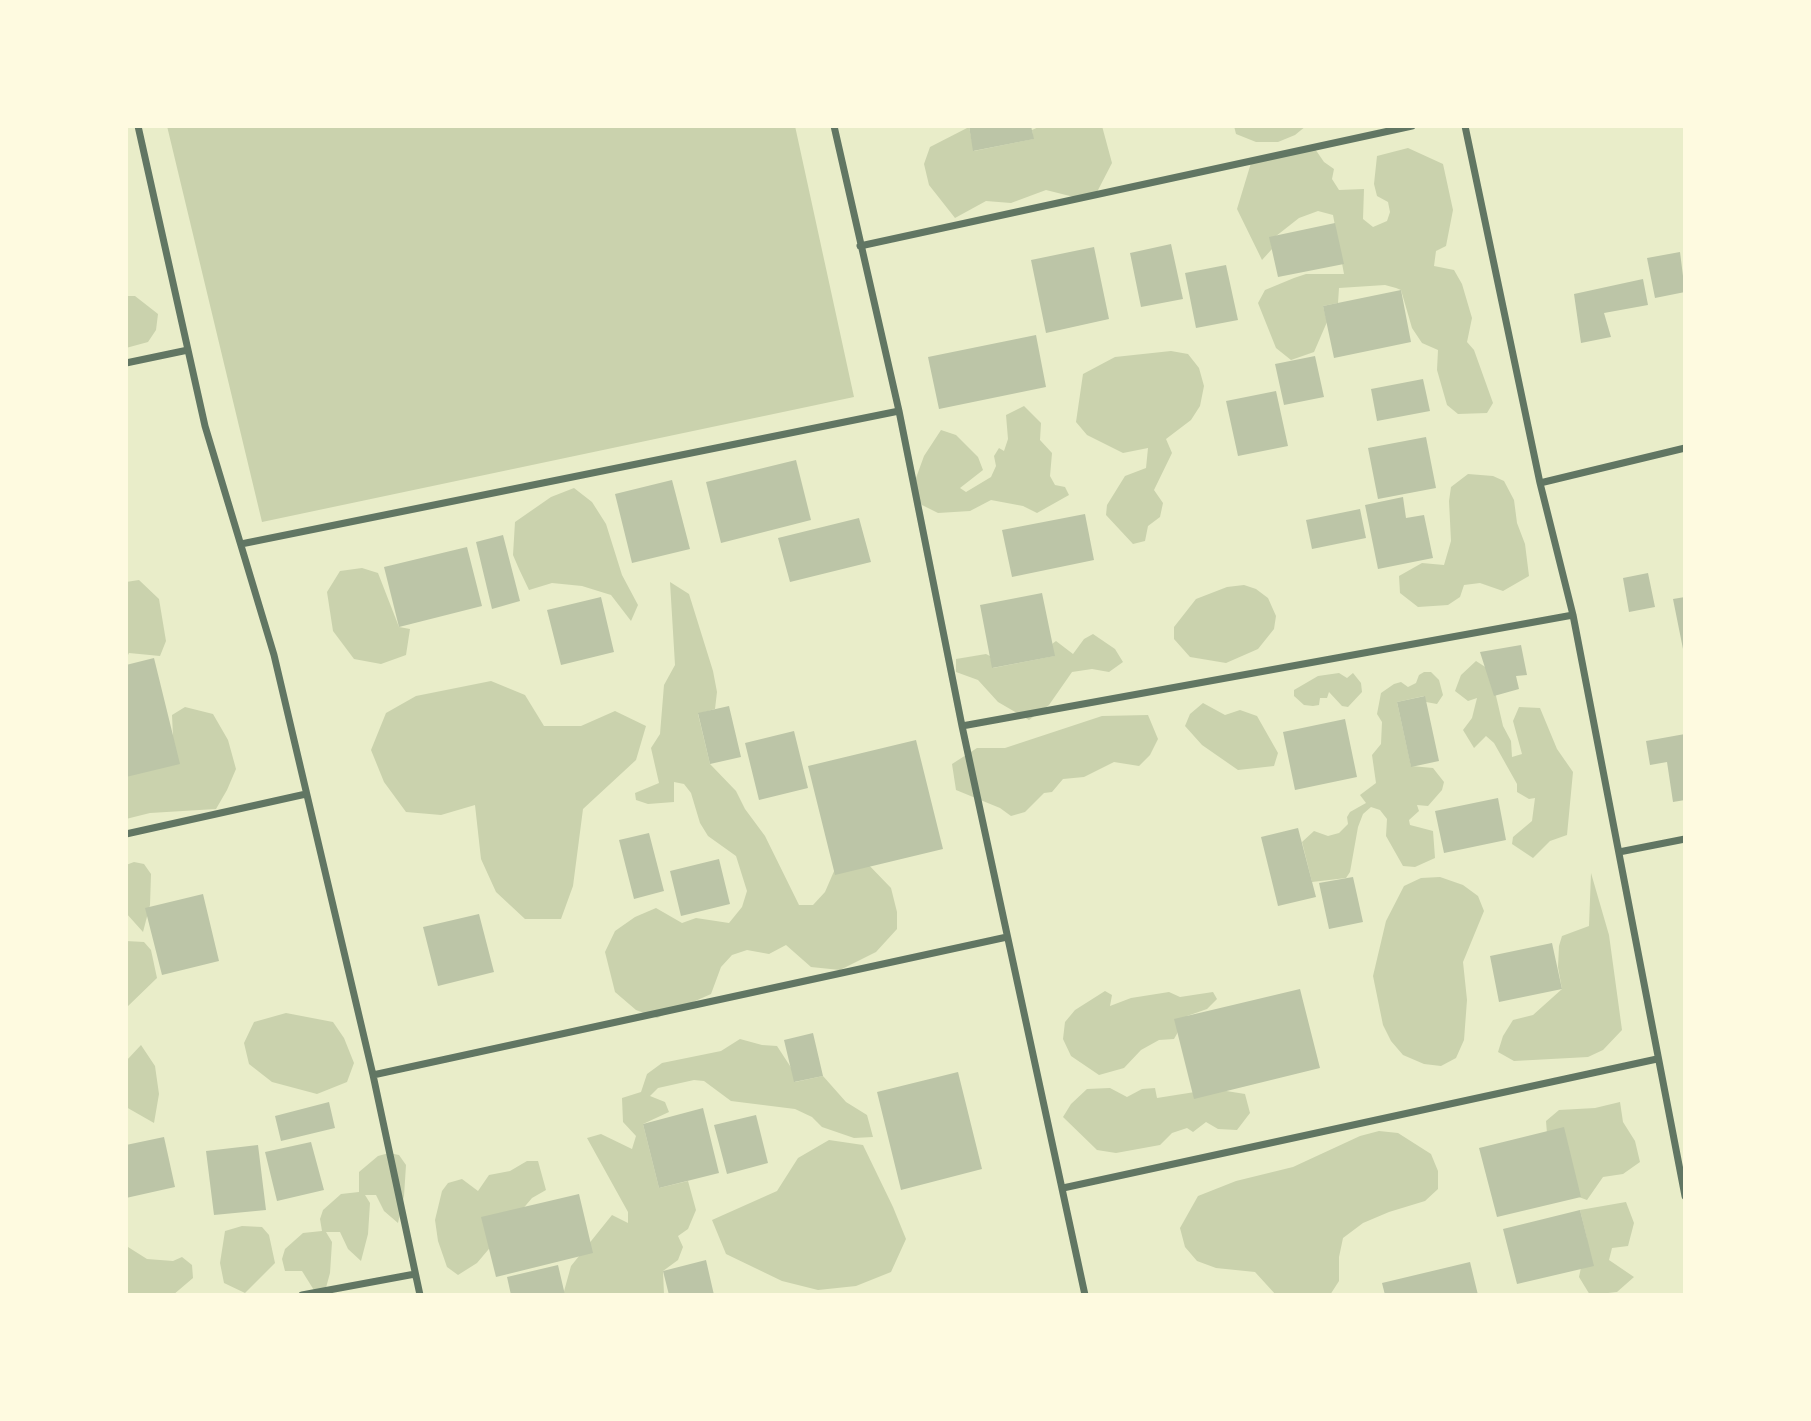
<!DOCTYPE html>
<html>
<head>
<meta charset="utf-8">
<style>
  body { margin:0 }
  #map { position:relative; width:1811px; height:1421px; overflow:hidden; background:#e9edc9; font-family:"PT Sans",sans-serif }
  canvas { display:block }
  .frame { position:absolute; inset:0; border:128px solid #fefae0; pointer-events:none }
</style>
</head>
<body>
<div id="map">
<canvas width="1811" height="1421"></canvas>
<div class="frame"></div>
</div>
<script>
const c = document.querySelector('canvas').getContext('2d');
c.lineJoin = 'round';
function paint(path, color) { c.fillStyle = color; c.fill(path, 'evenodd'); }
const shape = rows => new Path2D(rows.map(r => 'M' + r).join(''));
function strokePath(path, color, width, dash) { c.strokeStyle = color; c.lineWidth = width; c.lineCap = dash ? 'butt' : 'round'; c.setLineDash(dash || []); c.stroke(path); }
paint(shape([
  [167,126,795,126,854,397,262,522],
  [1041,126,1102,126,1112,163,1097,192,1086,200,1046,190,1011,203,986,201,955,218,929,185,924,164,930,147,969,127,974,151,1033,139,1032,130],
  [1234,126,1306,126,1295,135,1278,142,1256,142,1236,134],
  [1313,146,1324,162,1334,169,1332,179,1339,190,1364,189,1363,219,1373,227,1387,221,1390,212,1388,202,1377,196,1374,184,1377,156,1408,148,1443,164,1453,210,1446,246,1436,251,1434,266,1454,270,1462,284,1472,318,1467,342,1474,350,1493,403,1487,413,1458,414,1447,405,1437,370,1438,350,1422,343,1412,328,1401,290,1396,288,1385,285,1339,288,1338,303,1323,306,1327,322,1314,352,1291,360,1276,348,1258,303,1265,290,1294,278,1306,274,1344,274,1333,215,1318,211,1299,218,1271,240,1272,249,1262,260,1237,209,1251,163],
  [126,296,135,296,158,314,156,330,148,342,126,348],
  [1171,351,1188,354,1199,368,1204,386,1200,406,1191,420,1166,439,1172,453,1154,490,1163,503,1160,517,1148,526,1145,541,1133,544,1106,515,1107,505,1125,476,1146,468,1148,448,1123,453,1087,435,1076,422,1083,374,1115,357],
  [1024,406,1041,423,1040,440,1052,453,1050,476,1055,485,1065,487,1069,495,1037,513,1023,506,991,500,970,511,938,513,922,505,912,489,924,456,941,430,956,435,978,457,983,470,960,488,966,492,991,477,996,466,994,456,999,448,1004,451,1008,439,1006,415],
  [1468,474,1493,476,1504,481,1514,500,1517,523,1525,544,1529,576,1503,591,1480,583,1464,585,1460,597,1448,605,1418,607,1400,593,1399,576,1422,563,1444,565,1451,541,1449,501,1451,487],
  [574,488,592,502,606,524,622,575,638,605,631,621,611,595,582,586,552,583,529,590,519,569,513,555,515,522,551,497],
  [362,568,378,573,399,627,410,629,406,655,381,664,354,659,333,631,327,592,340,571],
  [139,580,159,599,166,641,160,656,129,653,126,659,126,582],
  [670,582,689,594,713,671,717,692,715,709,698,714,710,764,736,791,745,809,765,836,799,905,813,905,825,892,838,862,863,859,891,888,897,912,897,929,876,952,840,970,811,967,786,945,769,954,747,950,732,955,721,967,711,994,657,1018,636,1010,615,992,605,952,615,931,635,917,656,908,682,923,696,918,729,923,742,907,747,891,736,856,708,836,700,823,691,793,684,784,674,782,674,802,648,804,636,800,635,793,659,783,651,748,660,734,664,685,675,665],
  [1244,585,1256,589,1268,598,1276,616,1274,629,1258,649,1226,663,1190,657,1174,639,1174,627,1196,599,1227,587],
  [1093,634,1115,649,1123,662,1109,672,1092,669,1072,672,1049,705,1029,720,998,702,978,680,956,672,956,659,986,654,990,656,993,668,1054,656,1052,644,1056,641,1073,654,1084,639],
  [1476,661,1490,670,1503,726,1511,741,1512,757,1522,754,1513,721,1519,707,1540,708,1557,749,1573,772,1567,835,1550,841,1533,858,1512,844,1513,837,1532,821,1535,798,1529,799,1517,792,1517,784,1494,743,1486,736,1474,748,1463,730,1472,718,1477,698,1468,701,1455,691,1461,675],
  [1424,672,1431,672,1439,680,1443,695,1437,704,1426,702,1424,696,1397,702,1411,766,1433,768,1444,782,1442,790,1428,806,1417,805,1419,811,1409,820,1410,825,1433,831,1435,858,1415,867,1403,866,1386,836,1387,819,1380,810,1371,807,1363,814,1358,827,1350,872,1346,878,1312,882,1302,842,1314,831,1328,836,1339,833,1348,824,1347,817,1350,812,1366,803,1360,795,1376,783,1372,755,1381,744,1382,722,1377,714,1381,693,1394,684,1401,682,1408,687,1416,683,1419,675],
  [1339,673,1347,678,1353,673,1361,683,1362,692,1348,707,1342,706,1329,692,1327,698,1320,698,1319,705,1313,706,1304,705,1294,696,1294,690,1318,676],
  [491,681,525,695,544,726,581,726,615,711,646,726,636,760,583,809,573,886,561,919,525,919,496,892,481,859,475,805,441,815,406,812,384,782,371,750,386,713,416,696],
  [1203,703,1225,715,1240,710,1257,716,1278,753,1274,766,1238,770,1202,745,1185,726,1190,714],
  [185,707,213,714,228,740,236,769,227,790,216,809,150,813,126,819,126,777,173,736,172,715],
  [1148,715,1158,739,1150,755,1139,766,1114,762,1084,777,1063,779,1052,792,1044,793,1025,812,1011,816,1000,808,956,790,952,764,977,748,1005,748,1102,716],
  [134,862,144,864,151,874,150,905,143,932,126,913,126,865],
  [1591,873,1609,935,1622,1030,1603,1050,1588,1057,1514,1061,1498,1052,1503,1036,1513,1020,1533,1015,1562,989,1558,967,1559,946,1562,936,1589,926],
  [1440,877,1463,885,1478,896,1484,911,1463,962,1467,1000,1464,1040,1456,1058,1441,1066,1424,1064,1403,1055,1391,1041,1383,1025,1373,976,1386,921,1404,886,1421,878],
  [126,941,144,942,151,950,157,978,126,1008],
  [1105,991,1112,995,1110,1006,1131,998,1169,992,1180,997,1213,992,1217,999,1207,1009,1187,1016,1174,1039,1159,1040,1141,1050,1124,1068,1099,1075,1071,1056,1063,1039,1065,1022,1075,1010],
  [286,1013,333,1022,344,1038,354,1063,347,1082,317,1094,272,1082,249,1064,244,1043,254,1022],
  [740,1039,762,1045,777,1046,792,1069,795,1082,823,1076,846,1102,867,1115,873,1137,854,1138,822,1127,812,1117,795,1109,731,1101,704,1081,694,1080,658,1088,650,1096,665,1102,669,1112,643,1124,659,1188,688,1181,696,1210,688,1229,678,1236,683,1247,678,1260,663,1271,664,1295,563,1295,571,1266,612,1215,628,1223,628,1212,587,1138,601,1134,632,1149,636,1136,623,1122,622,1098,641,1092,647,1074,662,1063,721,1051],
  [141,1045,155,1066,159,1094,154,1123,126,1107,126,1061],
  [1110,1088,1127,1097,1142,1089,1155,1088,1157,1098,1214,1089,1245,1094,1250,1113,1237,1130,1218,1129,1206,1122,1193,1132,1187,1128,1172,1133,1160,1145,1116,1153,1097,1150,1063,1117,1071,1104,1087,1089],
  [1620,1102,1623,1122,1635,1141,1640,1162,1623,1174,1603,1177,1587,1200,1568,1193,1548,1146,1546,1121,1559,1110,1595,1108],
  [1379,1131,1398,1133,1431,1154,1438,1171,1438,1189,1425,1201,1389,1212,1363,1223,1343,1238,1339,1257,1339,1281,1330,1295,1276,1295,1255,1272,1216,1268,1197,1261,1185,1247,1180,1228,1198,1196,1236,1181,1293,1167,1360,1136],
  [829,1140,863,1145,893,1207,906,1239,891,1272,856,1286,818,1290,782,1281,726,1254,712,1220,777,1191,798,1158],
  [389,1153,399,1155,406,1165,404,1196,398,1223,384,1211,376,1195,365,1195,370,1203,368,1234,361,1261,348,1249,340,1232,326,1232,332,1242,330,1273,324,1295,317,1295,302,1271,285,1271,282,1259,285,1249,303,1233,322,1231,320,1219,323,1210,341,1194,359,1192,359,1172,378,1156],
  [527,1161,538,1161,546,1190,532,1198,477,1263,458,1275,447,1267,438,1241,435,1220,442,1191,448,1183,462,1179,478,1191,489,1175,510,1171],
  [1626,1202,1634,1223,1628,1246,1612,1248,1609,1260,1634,1277,1617,1292,1590,1295,1579,1277,1587,1239,1580,1210],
  [242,1226,262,1227,269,1235,275,1263,245,1293,224,1283,220,1263,225,1231],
  [128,1247,147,1259,173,1261,182,1257,192,1265,193,1278,173,1295,126,1295]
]), '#cad2ad');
paint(shape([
  [969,126,1031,126,1034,139,973,151],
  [1335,223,1344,264,1278,277,1269,237],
  [1171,244,1183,299,1141,307,1130,253],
  [1094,247,1109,319,1046,333,1031,260],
  [1680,252,1685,292,1655,298,1647,258],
  [1226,265,1238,320,1196,328,1185,273],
  [1643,279,1648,305,1604,313,1611,337,1581,343,1574,294],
  [1401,290,1411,342,1334,358,1323,306],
  [1036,335,1046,387,939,409,928,357],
  [1315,356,1324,397,1284,405,1275,364],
  [1423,379,1430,411,1377,421,1371,389],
  [1276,391,1288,446,1238,456,1226,401],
  [1426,437,1436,488,1378,499,1368,448],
  [796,460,811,520,721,543,706,482],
  [672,480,690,549,632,563,615,494],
  [1403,497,1406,518,1424,515,1433,558,1378,569,1365,505],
  [1360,509,1366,538,1312,549,1306,520],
  [1085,514,1094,560,1012,577,1002,530],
  [859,518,871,562,790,582,778,538],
  [503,535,520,601,492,609,476,542],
  [467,547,482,606,399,627,384,567],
  [1648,573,1655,607,1629,612,1623,578],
  [1042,593,1055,656,992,668,980,605],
  [601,597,614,652,561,665,547,610],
  [1685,597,1685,654,1684,654,1673,599],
  [1521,645,1527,675,1516,676,1519,689,1494,696,1480,652],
  [154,658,180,764,126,777,126,665],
  [1425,696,1439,761,1411,767,1397,702],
  [729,706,741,757,710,764,698,713],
  [1345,719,1357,777,1295,790,1283,732],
  [794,731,808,788,759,800,745,743],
  [1685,734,1685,800,1673,802,1667,762,1650,765,1646,741],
  [916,740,943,849,835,875,808,766],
  [1498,798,1506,840,1444,853,1435,811],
  [1298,828,1316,897,1278,906,1261,837],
  [649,833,664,891,634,899,619,840],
  [719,859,730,904,681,916,670,871],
  [1353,877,1363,922,1329,929,1319,883],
  [203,894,219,961,162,975,145,908],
  [479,914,494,972,438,986,423,927],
  [1552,943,1562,989,1499,1002,1490,956],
  [1300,989,1320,1068,1194,1099,1174,1019],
  [813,1033,823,1076,794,1082,784,1040],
  [958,1072,982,1169,901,1190,877,1092],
  [329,1102,335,1128,281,1141,275,1116],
  [703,1108,719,1173,659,1188,643,1124],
  [756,1115,768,1163,727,1174,714,1125],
  [1564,1127,1581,1197,1497,1217,1479,1148],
  [164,1137,175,1187,126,1198,126,1145],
  [311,1142,324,1190,277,1201,265,1152],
  [258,1145,266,1210,214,1215,206,1151],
  [579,1194,593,1253,496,1277,481,1217],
  [1580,1210,1594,1266,1517,1284,1503,1229],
  [706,1260,714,1295,669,1295,663,1271],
  [1470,1262,1478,1295,1385,1295,1382,1283],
  [558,1265,565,1295,511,1295,507,1277]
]), '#bcc5a7');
strokePath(shape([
  [138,126,205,426,274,655,373,1075,420,1295],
  [834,126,899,411,962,726,1085,1295],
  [1465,126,1540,483,1573,615,1685,1196],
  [860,246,1412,126],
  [126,363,188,350],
  [1540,483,1685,448],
  [241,544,899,411],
  [962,726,1573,615],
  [126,834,306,794],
  [1619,852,1685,839],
  [373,1075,1007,937],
  [1063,1188,1657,1059],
  [302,1295,415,1274]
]), '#617663', 7);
</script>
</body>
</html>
